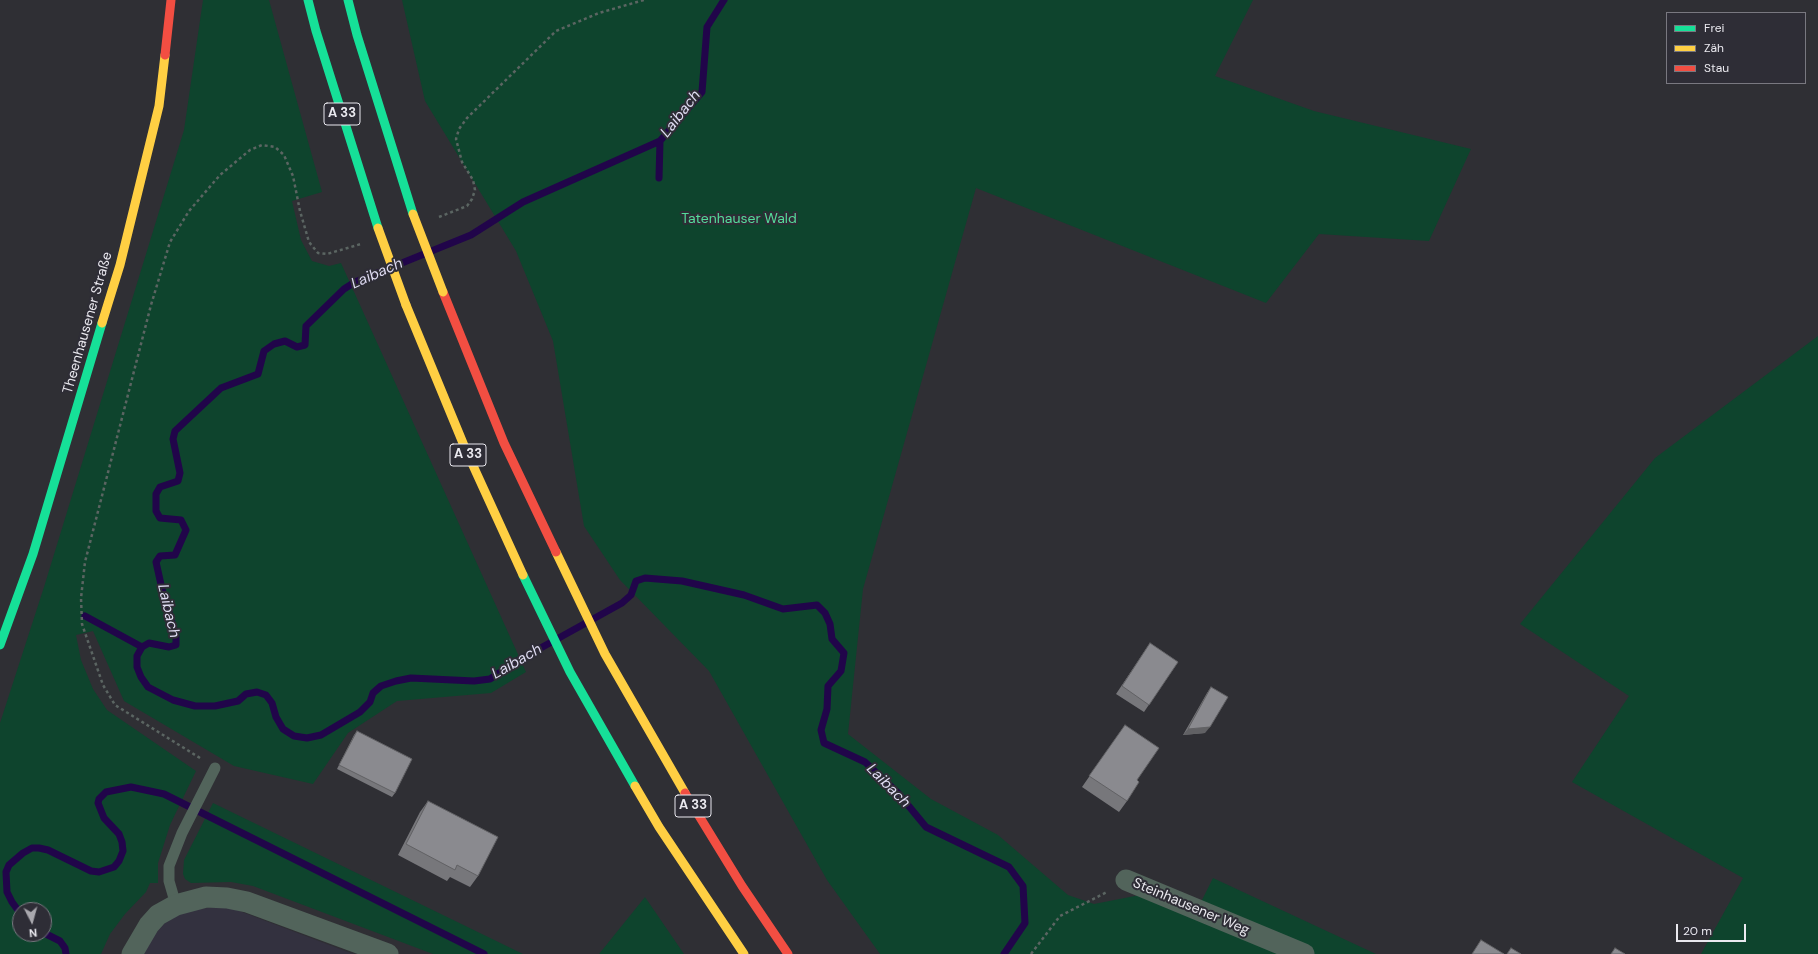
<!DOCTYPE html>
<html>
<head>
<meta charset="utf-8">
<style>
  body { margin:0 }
  #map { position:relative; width:1818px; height:954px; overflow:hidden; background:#2f2f34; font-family:"DM Sans",sans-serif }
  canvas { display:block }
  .legend { position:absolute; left:1666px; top:12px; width:140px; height:72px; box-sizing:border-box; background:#2e2d36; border:1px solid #797880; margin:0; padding:5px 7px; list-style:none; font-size:12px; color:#eae9ef }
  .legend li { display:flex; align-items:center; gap:8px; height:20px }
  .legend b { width:20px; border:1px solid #797880 }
  .north { position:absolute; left:12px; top:902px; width:40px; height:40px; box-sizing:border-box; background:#2e2d36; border:1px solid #797880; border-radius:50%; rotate:174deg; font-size:11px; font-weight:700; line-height:16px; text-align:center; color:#eae9ef }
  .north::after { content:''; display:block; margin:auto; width:14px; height:18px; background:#a9a8ae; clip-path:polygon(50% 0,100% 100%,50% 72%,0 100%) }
  .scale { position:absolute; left:1676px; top:924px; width:70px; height:18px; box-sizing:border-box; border:2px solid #eae9ef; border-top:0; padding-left:5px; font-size:12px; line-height:14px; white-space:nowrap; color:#eae9ef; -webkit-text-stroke:3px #2e2d36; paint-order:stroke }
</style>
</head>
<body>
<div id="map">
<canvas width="1818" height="954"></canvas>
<ul class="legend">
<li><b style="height:5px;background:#16e098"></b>Frei</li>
<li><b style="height:5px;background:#ffcf43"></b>Zäh</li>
<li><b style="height:5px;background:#f24e42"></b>Stau</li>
</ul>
<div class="north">N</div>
<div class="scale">20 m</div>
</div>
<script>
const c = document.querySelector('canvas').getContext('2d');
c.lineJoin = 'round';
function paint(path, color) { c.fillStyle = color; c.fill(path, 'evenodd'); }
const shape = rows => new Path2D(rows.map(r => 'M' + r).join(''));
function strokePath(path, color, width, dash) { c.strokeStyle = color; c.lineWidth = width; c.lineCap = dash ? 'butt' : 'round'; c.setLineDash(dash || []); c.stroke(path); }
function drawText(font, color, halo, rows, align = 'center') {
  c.font = font + ' "DM Sans",sans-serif'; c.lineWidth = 4; c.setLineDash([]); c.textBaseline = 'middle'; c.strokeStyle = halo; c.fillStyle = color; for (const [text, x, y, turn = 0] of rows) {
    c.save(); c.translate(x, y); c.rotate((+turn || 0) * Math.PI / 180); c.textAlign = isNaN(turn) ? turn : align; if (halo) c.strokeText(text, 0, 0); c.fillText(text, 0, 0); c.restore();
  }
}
paint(shape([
  [216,907,234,909,353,954,144,954,154,935,165,923,180,914,198,909]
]), '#33313f');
paint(shape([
  [203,0,269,0,322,192,292,201,301,240,312,261,329,266,341,263,526,672,491,693,397,701,348,733,313,784,234,766,124,701,93,631,76,635,81,660,93,689,107,710,196,771,170,825,158,863,158,883,150,883,146,892,125,914,110,934,101,954,0,954,0,723,44,587,184,130],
  [20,910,44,910,44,934,20,934],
  [402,0,1253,0,1215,76,1314,111,1471,149,1429,241,1319,234,1266,303,976,188,863,589,848,734,931,799,998,835,1068,895,1094,904,1140,895,1195,914,1213,878,1376,954,880,954,827,880,709,671,620,580,584,526,553,341,516,251,425,101],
  [1818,336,1818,954,1701,954,1743,878,1572,782,1629,696,1520,624,1655,458],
  [213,803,523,954,433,954,253,886,231,882,191,883,185,879,183,874,184,860],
  [645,897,684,954,599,954]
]), '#0e442d');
strokePath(shape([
  [724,0,707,27,702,92,660,141,523,202,471,235,355,282,344,289,306,326,305,345,297,347,285,341,274,344,264,351,258,374,221,388,175,431,173,439,180,473,178,481,160,487,156,494,156,511,160,518,181,520,186,530,175,555,160,556,156,562,162,589,176,636,176,645,169,647,149,643,142,647,137,656,137,667,141,677,148,687,173,700,195,706,215,706,238,701,246,694,257,692,266,695,272,703,276,717,283,729,294,736,307,738,321,735,360,712,370,702,373,693,381,686,396,681,411,678,474,681,490,679,519,660,622,603,631,595,636,581,645,578,682,581,744,595,783,609,817,605,825,613,830,624,832,639,844,653,841,671,828,686,827,709,821,730,824,743,865,762,898,793,926,827,1009,867,1023,886,1025,923,1004,954],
  [659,178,660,141],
  [85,616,142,647],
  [20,913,12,902,7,892,6,872,9,865,23,853,32,848,39,848,48,850,91,871,99,872,114,867,119,861,123,851,122,842,119,834,104,818,98,803,99,799,106,792,131,787,164,794,484,954],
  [44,933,60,941,65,948,66,954]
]), '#21054a', 7);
strokePath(shape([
  [439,217,467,206,472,199,475,190,473,180,462,162,456,139,459,129,467,118,556,31,599,13,644,0],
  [200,758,115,705,103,685,82,624,81,598,85,562,151,305,170,242,189,211,220,175,250,150,262,145,275,147,284,155,293,176,300,211,309,242,318,253,327,254,361,244],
  [1031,954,1060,916,1107,892]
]), '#5b6562', 2.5, [3, 3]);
strokePath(shape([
  [176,905,169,881,169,866,182,833,215,768]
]), '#52645b', 11);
strokePath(shape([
  [1126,880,1304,954],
  [132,954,149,925,158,915,176,905,206,897,227,898,247,902,388,954]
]), '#52645b', 21);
strokePath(shape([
  [308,0,316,31,378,228],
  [348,0,357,35,413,214],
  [523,575,570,672,635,786],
  [0,645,33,554,102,323]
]), '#16e098', 9);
strokePath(shape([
  [406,305,465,448,523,575],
  [102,323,120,265,159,106,165,55],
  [556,552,605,654,685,793],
  [635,786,659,827,744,954]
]), '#ffcf43', 9);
strokePath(shape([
  [165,55,171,0],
  [443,292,504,443,556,552],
  [685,793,742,886,788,954]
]), '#f24e42', 9);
strokePath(shape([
  [413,214,443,292],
  [378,228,406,305]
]), '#ffcf43', 9);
paint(shape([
  [1150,643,1178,662,1144,712,1116,694],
  [1211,687,1205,733,1183,735,1207,693],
  [1125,725,1127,801,1119,812,1082,787],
  [357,731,395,793,392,797,337,769,354,735],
  [428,801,478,876,470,887,450,877,447,881,398,855,420,812]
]), '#77777b');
paint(shape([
  [1210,727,1205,733,1183,735,1188,729]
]), '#616164');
const building = shape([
  [1150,643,1178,662,1149,705,1122,686,1150,643],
  [1211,687,1228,697,1210,727,1188,729,1211,687],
  [1125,725,1159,748,1137,780,1139,782,1127,801,1089,776,1125,725],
  [357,731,412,759,395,793,339,765,357,731],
  [428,801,498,837,478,876,457,865,455,870,406,844,428,801],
  [1481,940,1504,954,1472,954,1481,940],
  [1511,948,1521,954,1507,954,1511,948],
  [1615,948,1625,954,1611,954,1615,948]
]);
paint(building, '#8a8a8f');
strokePath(building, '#616164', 1);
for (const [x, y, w] of [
  [342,114,36],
  [468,455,36],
  [693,806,36]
]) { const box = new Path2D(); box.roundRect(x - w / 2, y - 11, w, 22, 3); c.fillStyle = '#2e2d36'; c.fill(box); strokePath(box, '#eae9ef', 1); }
drawText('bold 13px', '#eae9ef', null, [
  ["A 33",342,114],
  ["A 33",468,455],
  ["A 33",693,806]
]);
drawText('14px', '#54db9a', '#2e2d36', [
  ["Tatenhauser Wald",739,219]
]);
drawText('14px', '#eae9ef', '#2e2d36', [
  ["Theenhausener Straße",88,323,-74],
  ["Steinhausener Weg",1191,907,23]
]);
drawText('italic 15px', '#dfdcf2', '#2e2d36', [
  ["Laibach",681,114,-52],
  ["Laibach",377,274,-24],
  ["Laibach",168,611,77],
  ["Laibach",517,662,-30],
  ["Laibach",888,786,45]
]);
</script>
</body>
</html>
